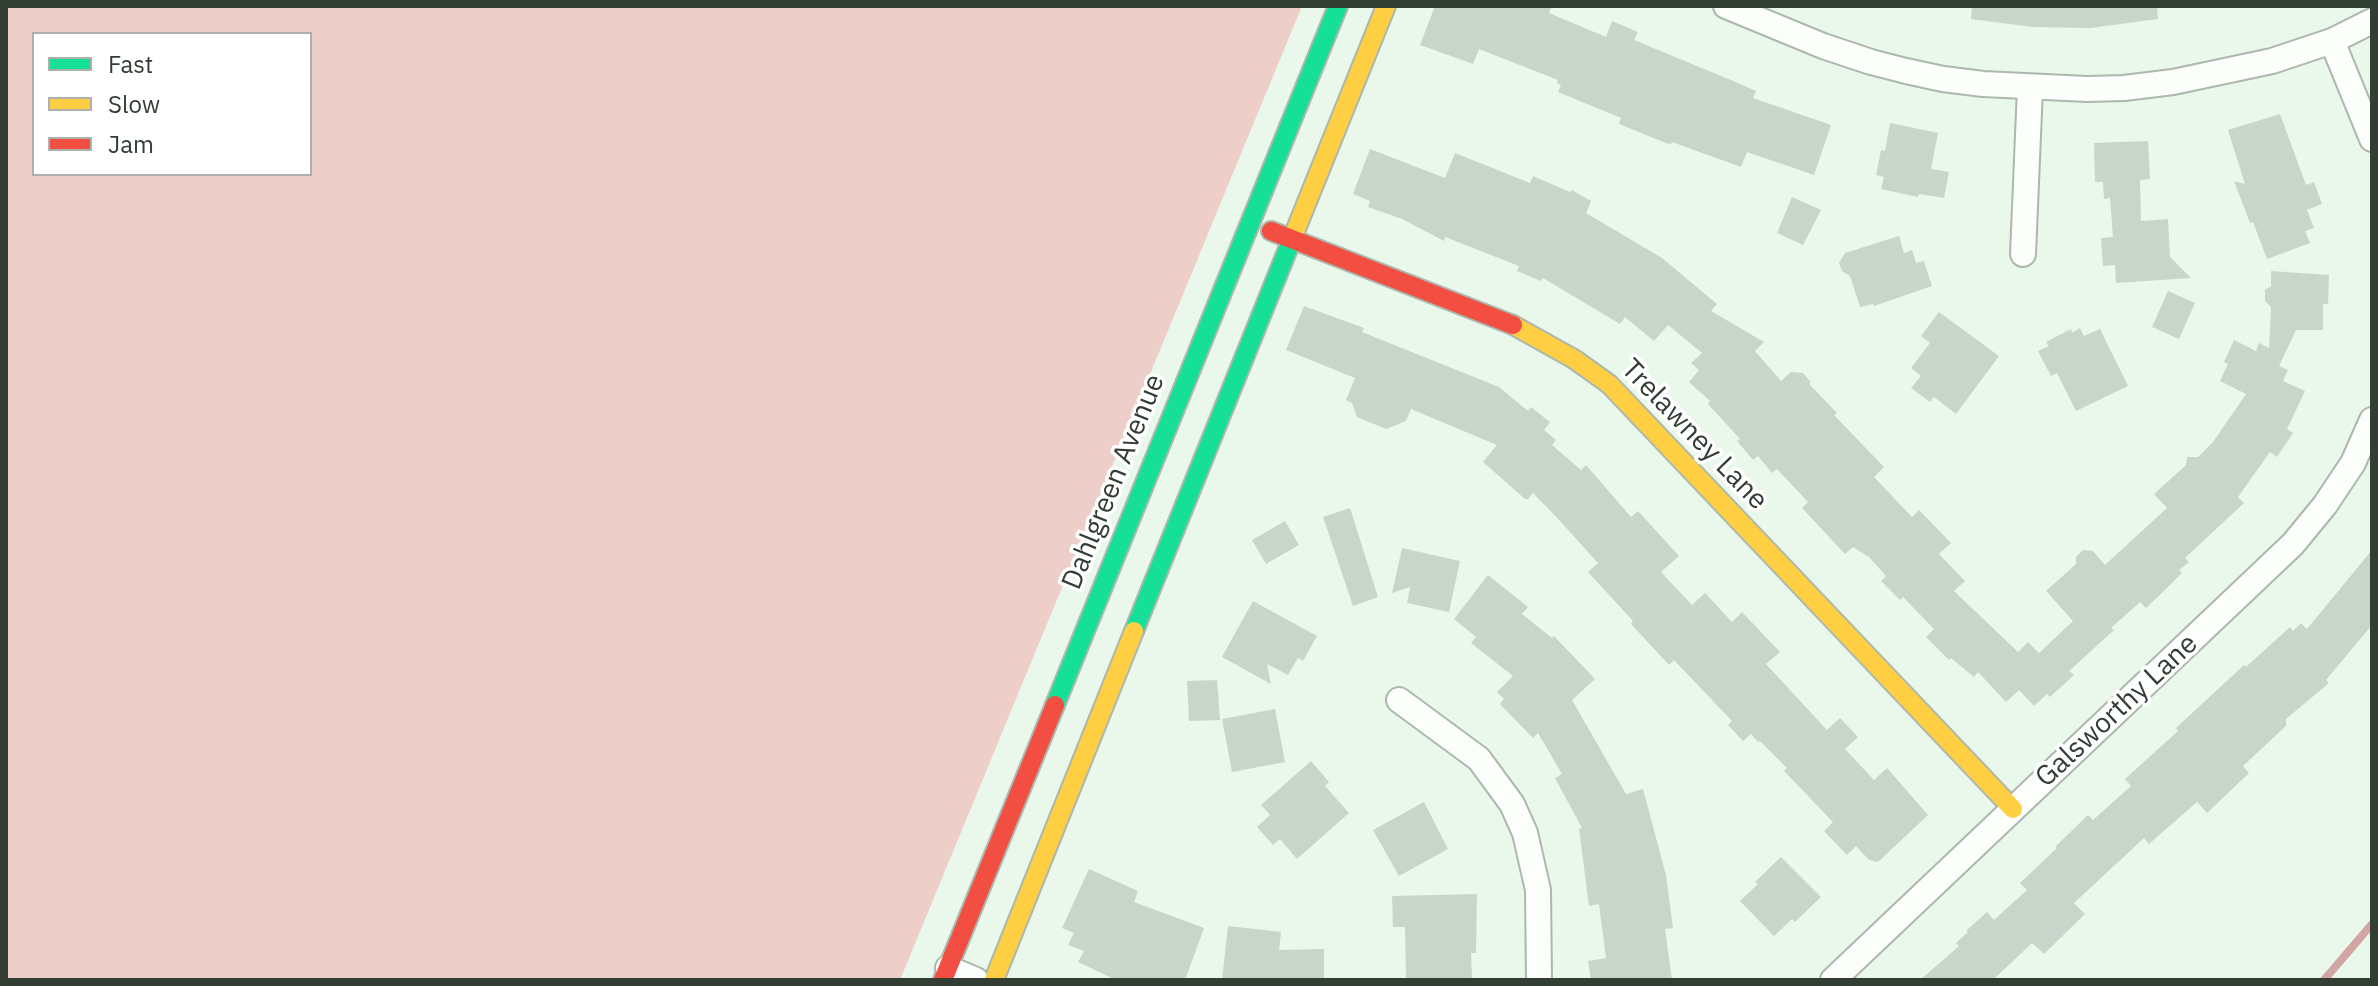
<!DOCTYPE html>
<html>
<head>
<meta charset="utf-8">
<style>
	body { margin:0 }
	#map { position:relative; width:2378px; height:986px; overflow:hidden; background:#e9f8eb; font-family:"IBM Plex Sans",sans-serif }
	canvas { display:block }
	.frame { position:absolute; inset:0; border:8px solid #323d34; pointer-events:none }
	.legend { position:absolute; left:32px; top:32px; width:280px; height:144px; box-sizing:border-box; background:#fff; border:2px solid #adb1ae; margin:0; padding:10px 14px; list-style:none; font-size:24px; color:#323d34 }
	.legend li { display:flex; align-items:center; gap:16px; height:40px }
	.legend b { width:40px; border:2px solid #adb1ae }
</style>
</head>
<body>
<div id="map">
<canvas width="2378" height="986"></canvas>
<div class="frame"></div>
<ul class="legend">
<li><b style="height:10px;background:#16e098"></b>Fast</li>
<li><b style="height:10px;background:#ffcf43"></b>Slow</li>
<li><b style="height:10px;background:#f24e42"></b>Jam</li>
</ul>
</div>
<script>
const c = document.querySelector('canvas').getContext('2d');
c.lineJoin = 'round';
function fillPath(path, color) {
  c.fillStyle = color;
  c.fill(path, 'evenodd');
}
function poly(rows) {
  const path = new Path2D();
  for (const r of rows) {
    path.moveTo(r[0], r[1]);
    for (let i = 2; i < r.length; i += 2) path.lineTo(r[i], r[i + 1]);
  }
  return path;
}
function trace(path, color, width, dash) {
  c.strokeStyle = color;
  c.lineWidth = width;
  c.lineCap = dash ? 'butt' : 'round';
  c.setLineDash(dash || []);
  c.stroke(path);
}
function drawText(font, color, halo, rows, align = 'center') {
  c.font = font + ' "IBM Plex Sans",sans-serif';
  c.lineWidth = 7;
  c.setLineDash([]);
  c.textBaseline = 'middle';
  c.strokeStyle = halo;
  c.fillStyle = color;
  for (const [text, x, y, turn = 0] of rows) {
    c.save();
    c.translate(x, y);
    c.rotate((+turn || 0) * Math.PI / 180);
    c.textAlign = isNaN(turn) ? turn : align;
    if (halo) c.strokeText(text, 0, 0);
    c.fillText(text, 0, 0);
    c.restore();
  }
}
fillPath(poly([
	[6,6,1302,6,900,980,6,980],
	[34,34,310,34,310,174,34,174]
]), '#eecec9');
trace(poly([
	[2324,980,2372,924]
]), '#d0a5a4', 8);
fillPath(poly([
	[1435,6,1552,6,1549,13,1606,37,1612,21,1638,32,1634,40,1738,83,1756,91,1753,98,1831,125,1814,175,1747,152,1741,167,1672,142,1671,144,1666,143,1619,124,1621,118,1558,92,1561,85,1557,83,1558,80,1479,49,1473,64,1420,45],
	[1972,6,2157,6,2158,19,2091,28,2033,27,1971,19],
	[2280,114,2306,185,2314,182,2322,204,2307,210,2314,228,2305,231,2310,243,2267,259,2253,222,2250,223,2234,181,2245,184,2228,130],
	[1890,123,1938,133,1931,169,1949,172,1944,198,1919,194,1918,197,1881,189,1884,177,1876,175,1881,150,1885,151],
	[2148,141,2150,179,2140,180,2141,221,2168,219,2170,257,2191,278,2116,283,2115,265,2103,266,2101,238,2113,237,2110,198,2104,199,2103,182,2095,182,2094,143],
	[1370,149,1445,178,1455,153,1530,183,1533,176,1570,192,1572,190,1591,201,1586,213,1662,258,1717,304,1711,311,1764,342,1755,351,1781,381,1791,372,1803,373,1810,381,1810,385,1837,413,1834,415,1884,467,1874,477,1912,517,1919,510,1951,543,1939,554,1965,581,1954,591,2018,652,2028,642,2039,653,2073,621,2046,591,2076,564,2076,557,2083,550,2093,551,2105,565,2167,508,2154,494,2186,465,2187,457,2198,457,2213,442,2246,394,2220,381,2228,364,2224,362,2234,340,2256,351,2259,343,2269,348,2271,307,2265,301,2265,290,2271,286,2271,271,2329,275,2328,304,2323,304,2323,330,2296,330,2279,366,2288,370,2283,381,2305,391,2287,429,2293,433,2277,457,2270,452,2238,497,2244,503,2185,558,2189,562,2179,570,2182,573,2166,589,2146,608,2140,602,2111,628,2114,630,2069,671,2074,675,2050,697,2047,694,2034,706,2019,690,2006,702,1978,672,1974,677,1951,658,1949,660,1926,637,1934,629,1903,597,1900,600,1881,581,1886,576,1869,557,1853,547,1845,554,1802,508,1808,502,1777,469,1772,473,1758,456,1753,460,1737,441,1740,439,1708,404,1710,401,1689,382,1699,370,1691,363,1702,353,1668,325,1654,341,1625,317,1620,324,1543,278,1541,281,1517,271,1519,266,1445,237,1444,241,1402,219,1368,207,1370,201,1353,194],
	[1792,197,1821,210,1803,245,1777,233],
	[1899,236,1904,253,1912,250,1916,263,1924,261,1932,286,1874,306,1873,304,1860,307,1850,276,1842,271,1839,263,1845,253],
	[2168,291,2195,303,2179,339,2152,327],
	[1304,306,1364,328,1362,332,1499,387,1528,411,1531,407,1550,422,1544,430,1556,440,1552,445,1581,470,1586,465,1631,517,1638,511,1679,556,1661,572,1692,605,1705,593,1732,622,1742,612,1780,652,1766,664,1827,730,1840,718,1858,737,1845,749,1874,780,1887,768,1928,815,1878,862,1869,860,1856,846,1847,855,1824,831,1833,822,1784,771,1787,768,1760,741,1758,742,1751,734,1743,741,1728,725,1732,721,1674,660,1669,665,1631,624,1633,621,1588,572,1598,563,1560,521,1533,493,1528,499,1525,499,1483,462,1497,445,1411,409,1406,421,1386,429,1357,417,1352,403,1346,400,1355,378,1286,350],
	[1939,312,1999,356,1956,414,1934,397,1930,402,1911,388,1921,376,1911,368,1930,343,1921,336],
	[2080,328,2084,336,2100,329,2128,386,2076,411,2057,373,2051,376,2038,351,2049,346,2046,342,2071,329,2072,333],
	[1350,508,1378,597,1353,606,1323,517],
	[1285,521,1299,545,1266,564,1252,540],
	[1402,548,1460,561,1449,612,1407,603,1410,587,1392,593],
	[2372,550,2372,625,2326,680,2329,683,2286,719,2286,726,2243,766,2249,773,2207,813,2197,802,2149,844,2144,838,2074,903,2085,914,2044,954,2032,943,1993,980,1920,980,1959,946,1956,943,1968,932,1966,931,1987,912,1994,920,2027,890,2020,883,2057,848,2055,847,2088,815,2093,820,2131,786,2125,779,2178,731,2176,728,2244,665,2246,667,2290,627,2293,631,2301,623,2307,629],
	[1488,575,1528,607,1522,614,1552,638,1554,636,1595,679,1572,700,1626,794,1643,789,1666,875,1673,928,1665,929,1672,980,1591,980,1588,961,1606,958,1599,904,1589,906,1579,829,1582,828,1555,778,1562,774,1538,733,1533,738,1500,704,1504,699,1497,692,1513,676,1471,643,1476,637,1454,619],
	[1253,601,1317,636,1303,661,1298,658,1288,675,1267,664,1271,684,1222,657],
	[1217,680,1220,720,1189,721,1187,681],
	[1275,709,1285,762,1232,772,1222,719],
	[1311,761,1329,782,1325,786,1349,813,1297,859,1280,839,1273,845,1257,827,1270,815,1261,805],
	[1424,802,1448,849,1399,876,1373,830],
	[1781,857,1821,897,1795,922,1792,919,1774,936,1740,901,1758,884,1755,882],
	[1089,869,1138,891,1134,902,1204,928,1185,980,1116,980,1078,962,1084,951,1068,945,1074,933,1062,928],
	[1477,894,1476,953,1471,953,1472,980,1406,980,1405,927,1393,927,1392,896],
	[1228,926,1281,932,1279,950,1324,949,1324,980,1222,980]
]), '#c9d5cb');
const street = poly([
	[1726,6,1823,46,1871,62,1906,71,1943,79,1983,84,2087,89,2124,88,2173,82,2272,61,2332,41,2372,21],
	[2332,41,2372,139],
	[2023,254,2030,88],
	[1399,700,1479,759,1512,804,1525,833,1538,890,1539,980],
	[948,968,976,980],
	[1833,980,2293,544,2325,505,2353,463,2372,420]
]);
const fast = poly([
	[1134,631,1294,234],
	[1055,705,1338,6]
]);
const slow = poly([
	[1294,234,1386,6],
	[1513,325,1574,359,1609,384,2013,809],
	[994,980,1134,631]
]);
const jam = poly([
	[1271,231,1513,325],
	[943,980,1055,705]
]);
trace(street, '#acb7ad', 28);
trace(fast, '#acb7ad', 22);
trace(slow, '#acb7ad', 22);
trace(jam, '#acb7ad', 22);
trace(street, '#fcfefc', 24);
trace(fast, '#16e098', 18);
trace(slow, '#ffcf43', 18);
trace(jam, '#f24e42', 18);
drawText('28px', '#323d34', '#fff', [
	["Trelawney Lane",1694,435,46],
	["Dahlgreen Avenue",1114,482,-68],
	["Galsworthy Lane",2117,711,-43]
]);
</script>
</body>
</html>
